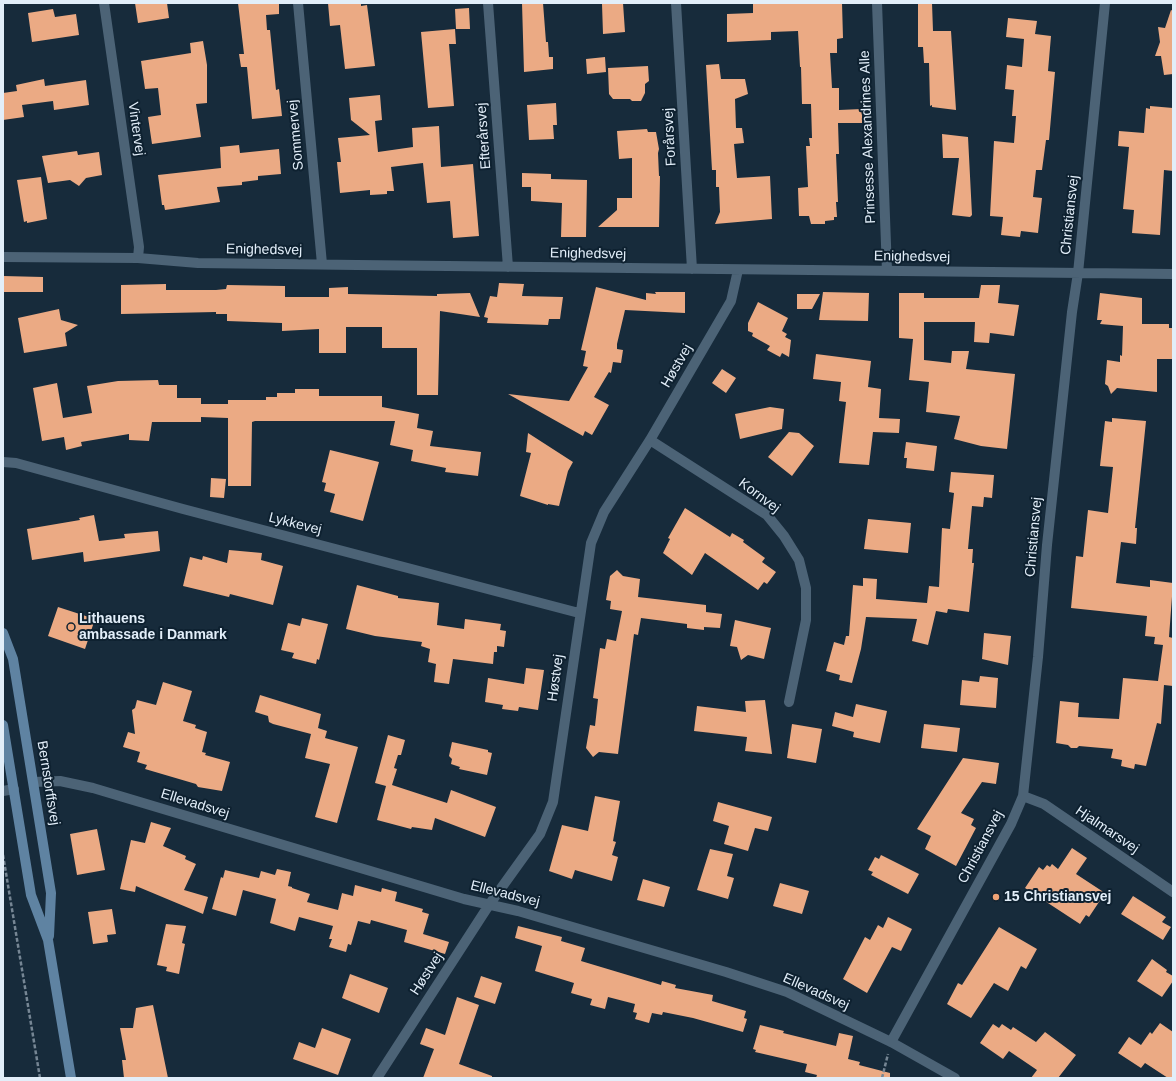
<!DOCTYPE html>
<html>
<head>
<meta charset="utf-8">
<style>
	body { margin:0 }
	#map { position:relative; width:1176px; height:1081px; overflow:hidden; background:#172b3b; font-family:Helvetica,sans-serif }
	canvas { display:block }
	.frame { position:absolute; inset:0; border:4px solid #e2eef9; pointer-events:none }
</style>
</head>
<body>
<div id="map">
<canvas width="1176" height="1081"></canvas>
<div class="frame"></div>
</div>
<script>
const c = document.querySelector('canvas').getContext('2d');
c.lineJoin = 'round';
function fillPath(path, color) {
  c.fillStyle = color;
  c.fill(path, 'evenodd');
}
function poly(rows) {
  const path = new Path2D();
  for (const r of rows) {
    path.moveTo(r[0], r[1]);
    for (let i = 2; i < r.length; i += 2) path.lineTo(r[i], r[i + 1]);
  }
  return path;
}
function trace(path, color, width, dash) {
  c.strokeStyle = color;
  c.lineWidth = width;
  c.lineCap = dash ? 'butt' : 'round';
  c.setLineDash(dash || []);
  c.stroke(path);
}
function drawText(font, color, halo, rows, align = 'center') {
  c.font = font + ' Helvetica,sans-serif';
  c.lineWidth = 4;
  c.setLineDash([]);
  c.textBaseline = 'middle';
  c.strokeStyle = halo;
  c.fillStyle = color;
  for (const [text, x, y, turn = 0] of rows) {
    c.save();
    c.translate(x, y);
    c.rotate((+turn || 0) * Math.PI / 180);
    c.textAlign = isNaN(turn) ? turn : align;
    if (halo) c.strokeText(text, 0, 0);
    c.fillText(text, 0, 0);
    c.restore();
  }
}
fillPath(poly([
	[135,3,167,3,169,18,138,23],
	[238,3,279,3,279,14,266,15,267,30,270,30,276,90,279,89,282,116,252,119,247,67,241,67,239,54,244,54],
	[328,3,361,3,361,6,367,5,375,66,345,69,340,25,330,26],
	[522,3,543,3,546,42,548,42,549,57,553,57,553,69,524,72],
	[623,3,625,32,603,34,602,4],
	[753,3,842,3,843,38,837,39,837,53,830,53,832,88,839,88,839,110,862,109,862,123,838,123,839,154,836,154,838,202,836,202,837,217,834,217,834,220,825,221,825,224,811,224,809,216,799,216,798,188,808,187,806,146,810,146,809,138,812,138,811,104,802,104,801,67,800,67,798,31,771,32,771,40,727,42,727,14,753,13],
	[918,3,932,3,933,31,951,31,956,110,932,107,932,105,930,106,929,63,924,63,923,47,918,47],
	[469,8,470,29,456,29,455,9],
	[53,9,55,17,76,14,79,35,32,42,28,13],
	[1171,10,1173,11,1173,74,1164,75,1161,56,1155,56,1160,42,1158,27,1165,28],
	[1008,18,1037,21,1035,34,1051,36,1048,71,1055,72,1049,140,1046,140,1042,170,1036,170,1033,197,1042,198,1038,233,1021,231,1020,237,1001,235,1003,217,990,216,994,141,1014,143,1016,116,1012,116,1014,90,1005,89,1007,65,1022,67,1024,39,1006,37],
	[455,29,456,44,449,44,454,106,428,108,421,32],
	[203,41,207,65,207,103,196,104,201,137,152,144,148,117,161,115,158,88,145,89,141,61,191,53,190,43],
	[605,57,606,72,587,74,586,59],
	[719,64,721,79,745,79,748,94,735,99,736,128,742,128,744,143,734,144,737,178,770,176,772,219,715,224,720,212,719,187,716,187,716,170,712,170,706,65],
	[648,66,649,81,645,84,645,93,641,101,632,101,630,99,613,99,609,94,608,68],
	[44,79,45,86,86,80,89,105,54,110,53,101,22,105,24,117,3,120,3,93,17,91,16,85],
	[380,95,382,120,375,121,378,152,413,147,412,128,439,126,441,167,473,164,479,236,453,238,450,201,427,203,423,163,391,167,394,191,387,191,387,194,370,195,370,190,340,193,337,162,341,162,338,138,370,135,351,120,349,98],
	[556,103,557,125,553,125,554,139,529,140,527,105],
	[1150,106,1173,108,1173,171,1164,170,1160,235,1132,233,1134,210,1123,209,1129,147,1118,146,1119,131,1144,133,1146,108,1150,109],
	[647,129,648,132,656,132,659,149,658,153,659,176,660,176,659,227,598,227,617,210,617,198,632,198,632,158,619,159,617,131],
	[942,134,968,137,972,215,970,217,952,215,959,158,943,158],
	[239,145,240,153,279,149,281,174,258,176,258,180,242,182,242,185,217,187,220,202,165,210,164,205,162,205,158,175,221,168,220,147],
	[77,151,78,155,99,152,102,175,86,178,79,186,70,180,48,183,42,156],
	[522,173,551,174,551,179,587,180,586,237,561,237,562,203,531,201,531,187,522,187],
	[41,177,47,219,27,223,27,221,24,222,17,180],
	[3,276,43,277,43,292,3,292],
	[499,283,524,284,522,296,563,297,560,319,549,319,548,325,487,323,488,318,484,317,490,296,497,297],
	[166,284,166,290,216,290,226,289,227,285,285,286,285,297,329,297,329,288,348,287,348,294,437,296,437,294,470,293,480,317,440,311,438,395,417,395,417,348,382,348,382,327,346,327,346,353,319,353,319,329,282,331,282,323,227,321,227,314,216,314,216,312,121,314,121,285],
	[981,285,1000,285,998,303,1019,305,1014,336,990,333,989,343,974,342,975,322,924,322,924,360,951,363,952,351,969,351,966,369,1015,374,1007,449,981,446,954,439,960,416,926,412,929,382,909,380,913,339,899,338,899,293,924,293,924,298,979,298],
	[596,287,646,300,646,293,656,294,655,292,685,292,685,313,625,310,617,344,617,349,623,350,621,363,613,362,611,373,609,372,594,397,609,405,592,435,585,431,583,436,508,394,569,401,588,367,583,366,586,351,581,350],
	[823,292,869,293,868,321,819,320],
	[1100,293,1142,298,1142,324,1169,324,1169,328,1173,328,1173,359,1157,359,1157,392,1117,388,1111,394,1108,386,1105,384,1107,360,1120,362,1120,355,1122,356,1123,326,1100,324,1102,320,1097,320],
	[797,294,820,294,812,309,797,309],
	[758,302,788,318,782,331,787,334,785,337,791,340,789,357,782,353,780,357,767,350,770,346,752,336,753,333,748,331,748,323],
	[59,309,61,320,78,325,65,333,67,346,24,353,18,318],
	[816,354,871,361,868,387,881,389,879,418,900,419,899,433,873,432,869,465,839,463,846,402,839,401,841,382,813,379],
	[722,369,736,378,726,393,712,383],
	[158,380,159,385,177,385,177,398,201,398,201,404,228,404,228,400,266,400,266,397,277,397,277,393,295,393,295,389,319,389,319,396,382,396,382,407,419,414,417,428,433,431,430,446,481,452,478,476,445,472,446,468,411,461,413,450,390,445,395,421,255,421,252,422,251,486,228,486,228,418,201,417,201,422,152,422,149,441,129,440,129,434,81,442,82,446,66,450,64,437,42,441,33,388,57,383,63,418,92,413,87,386,118,381],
	[770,407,784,409,782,429,740,439,735,414],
	[1112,418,1146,421,1135,528,1137,528,1136,544,1121,542,1116,583,1150,587,1150,580,1173,583,1169,637,1173,638,1173,686,1164,685,1161,724,1157,723,1146,766,1135,764,1134,769,1121,766,1122,760,1111,758,1113,749,1079,746,1077,748,1071,748,1068,745,1056,743,1060,701,1079,703,1078,717,1119,719,1123,678,1158,681,1163,645,1154,644,1155,637,1145,636,1147,616,1071,608,1076,556,1083,557,1088,510,1108,513,1113,467,1100,466,1105,421,1112,422],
	[789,432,799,433,814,446,792,476,768,457],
	[528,433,573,462,568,471,559,506,548,504,548,505,520,496,531,453,526,452],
	[906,442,937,446,934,471,906,468,907,458,904,458],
	[330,450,379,462,363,521,330,512,335,494,324,491,326,483,322,482],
	[951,472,994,475,992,498,984,497,983,507,972,506,968,549,973,549,972,563,974,563,969,612,948,609,947,613,936,611,928,645,912,641,917,619,866,617,861,649,852,683,839,680,840,675,826,671,834,642,844,645,846,636,849,636,853,585,863,586,863,578,877,579,876,599,927,603,929,586,939,587,942,528,950,529,954,493,949,492],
	[211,478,226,479,224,498,210,497],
	[685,508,730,537,732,533,744,540,743,542,765,558,762,562,776,572,767,584,764,582,758,590,705,553,692,575,663,553,670,539,668,538],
	[94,515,99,541,125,538,124,534,158,531,160,551,84,562,83,552,32,560,27,529,80,520,79,518],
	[868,519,911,523,908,553,864,549],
	[229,550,262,553,261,560,283,566,273,605,230,594,229,597,183,586,190,557,202,560,203,556,227,563],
	[617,570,623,576,640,579,638,597,706,605,706,612,722,614,720,628,704,627,704,630,687,628,687,624,641,618,638,635,634,634,618,754,599,752,593,757,586,748,590,725,595,726,598,699,593,698,600,648,605,649,607,639,616,641,622,611,610,609,611,601,606,600,610,576],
	[357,585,398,596,398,598,439,603,437,625,464,629,465,619,501,624,500,630,506,631,504,647,497,646,497,652,494,652,493,664,453,659,449,684,434,682,436,664,428,662,430,649,421,646,422,642,375,636,346,629],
	[58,607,95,619,85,649,48,636],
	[302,618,328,624,319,660,317,659,316,664,292,658,294,653,281,650,288,623,300,626],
	[735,620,771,628,764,659,748,655,741,660,737,647,730,646],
	[984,633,1011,636,1008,665,982,659],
	[526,668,544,670,538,710,519,707,518,711,502,709,503,705,485,702,488,678,524,684],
	[980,676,998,678,996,708,960,705,962,680,979,682],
	[163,682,192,691,183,721,196,725,195,728,207,732,202,752,206,753,205,755,230,762,222,791,198,787,196,784,145,769,147,765,137,762,140,752,123,747,128,732,135,734,132,710,135,708,137,700,156,705],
	[260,695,321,714,318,728,327,731,325,738,358,747,337,823,315,817,330,764,305,758,311,734,273,724,269,722,268,716,255,712],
	[765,700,772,754,745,751,747,737,694,731,697,706,746,712,745,701],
	[856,704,887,711,880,743,853,737,854,732,832,726,835,712,853,717],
	[792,724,822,729,816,763,787,758],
	[924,724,960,728,957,752,921,748],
	[388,735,405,740,401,755,398,755,394,768,397,769,392,785,447,803,451,790,496,807,485,837,435,818,432,830,412,827,411,829,377,820,386,786,375,783],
	[452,742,488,750,488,752,492,753,487,775,459,769,460,767,451,764,452,759,449,756],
	[963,758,999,763,996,784,982,782,961,813,974,819,971,825,976,828,956,866,925,849,931,836,917,829],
	[595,796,620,801,613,841,616,842,612,855,618,857,612,881,575,870,572,879,549,871,562,825,588,831],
	[718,802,772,817,768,831,755,828,748,851,724,844,729,826,713,821],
	[151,822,171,828,163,846,186,856,185,859,196,864,184,890,208,897,203,914,136,886,135,892,120,889,131,840,145,843],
	[97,829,105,870,77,875,70,834],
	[1072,848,1087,858,1076,874,1105,893,1089,917,1086,915,1080,924,1025,888,1039,867,1043,870,1047,865,1050,867,1052,864,1058,869],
	[710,849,733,854,727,876,734,878,728,899,697,890],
	[881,855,919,874,908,894,871,875,873,872,868,870,875,857,879,859],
	[277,869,291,872,288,886,292,887,292,888,310,894,307,902,338,910,342,893,353,896,355,885,381,892,382,888,397,892,395,901,423,909,422,912,429,914,423,934,449,942,445,954,404,942,407,930,371,920,370,924,358,921,351,945,348,944,346,952,329,947,332,939,329,939,333,926,299,917,295,931,270,923,276,899,243,890,236,916,212,909,221,877,223,878,225,870,259,878,261,871,275,875],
	[643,879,670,887,664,907,637,900],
	[780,883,809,891,802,914,773,906],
	[1133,896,1166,917,1162,922,1171,927,1163,940,1121,914],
	[112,909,116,934,107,935,108,942,93,944,88,912],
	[888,917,912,929,901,951,892,947,867,993,843,979,865,937,870,940,878,925,883,928],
	[166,924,186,926,182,943,185,944,179,974,166,971,167,967,157,965],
	[518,926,562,937,561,941,585,948,581,961,661,985,662,981,676,985,675,988,713,995,712,1001,746,1011,744,1018,747,1019,743,1032,693,1018,663,1012,662,1015,652,1013,649,1023,635,1019,637,1013,633,1012,635,1004,608,997,605,1009,590,1005,592,999,571,993,574,983,535,971,542,946,515,938],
	[999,927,1037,949,1026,969,1021,966,1008,991,994,983,971,1018,947,1004,958,983,962,985],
	[1152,959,1167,970,1166,972,1173,976,1173,981,1162,997,1137,981],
	[350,974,388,988,379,1013,342,998],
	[481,976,502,983,495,1004,474,997],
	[457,997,479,1005,459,1064,492,1076,492,1078,423,1078,434,1049,420,1044,426,1028,445,1035],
	[153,1005,168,1078,124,1078,122,1060,126,1060,120,1028,133,1028,136,1008],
	[1160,1023,1173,1032,1173,1078,1168,1078,1145,1063,1141,1068,1118,1053,1129,1037,1141,1045,1150,1032,1152,1034],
	[993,1024,999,1028,1002,1024,1011,1030,1013,1027,1036,1042,1045,1032,1076,1055,1058,1078,1031,1078,1037,1070,1009,1051,1003,1059,980,1043],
	[760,1025,784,1031,783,1033,836,1046,839,1033,853,1036,848,1059,860,1062,859,1065,890,1073,890,1078,816,1078,817,1075,805,1072,807,1064,755,1052,756,1050,753,1049],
	[322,1028,351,1039,338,1075,293,1059,299,1042,315,1048]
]), '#ebaa84');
trace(poly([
	[3,855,40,1078],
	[882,1078,888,1054]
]), '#768694', 2.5, [4, 2]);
trace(poly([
	[104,3,139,247,138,258],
	[298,3,322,264],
	[488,3,508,267],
	[676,3,692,269],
	[877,3,887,271],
	[3,257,138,258,198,263,357,265,1173,274],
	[650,440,767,515,784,536,799,560,806,588,806,620,789,702],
	[3,462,16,463,183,509,579,613],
	[34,782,60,781,93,788,464,899,518,911,726,972,787,992,891,1042,955,1078],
	[3,791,14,789],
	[1023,796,1044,804,1173,892],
	[891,1042,1011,824,1023,796,1038,657,1047,545,1072,312,1078,273,1105,3],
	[377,1078,489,905,540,834,553,802,591,543,604,512,650,440,731,301,738,270]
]), '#4c6376', 10);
trace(poly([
	[3,633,13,659,51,893,49,936],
	[3,725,31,895,48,940,71,1078]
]), '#5f83a2', 10);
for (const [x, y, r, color] of [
	[71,627,4,"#efa376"],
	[996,897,4,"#efa376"]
]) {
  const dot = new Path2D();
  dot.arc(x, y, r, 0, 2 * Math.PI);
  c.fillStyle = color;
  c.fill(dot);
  trace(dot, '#0e2130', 1.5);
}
drawText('14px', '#e2eef9', '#0e2130', [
	["Vintervej",136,129,82],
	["Sommervej",296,135,-95],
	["Efterårsvej",484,136,-94],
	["Forårsvej",670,137,-93],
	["Prinsesse Alexandrines Alle",868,137,-92],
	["Christiansvej",1070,215,-84],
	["Enighedsvej",264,250,1],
	["Enighedsvej",588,254,1],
	["Enighedsvej",912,257,1],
	["Høstvej",677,366,-60],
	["Kornvej",759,496,37],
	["Lykkevej",295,524,14],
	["Christiansvej",1034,537,-85],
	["Høstvej",556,678,-82],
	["Bernstorffsvej",48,783,81],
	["Ellevadsvej",195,804,17],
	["Hjalmarsvej",1107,830,34],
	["Christiansvej",981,847,-62],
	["Ellevadsvej",505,894,14],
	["Høstvej",427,974,-57],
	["Ellevadsvej",816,992,24]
]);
drawText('bold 14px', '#e2eef9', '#0e2130', [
	["Lithauens",79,619],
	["ambassade i Danmark",79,635],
	["15 Christiansvej",1004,897]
], 'left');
</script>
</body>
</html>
